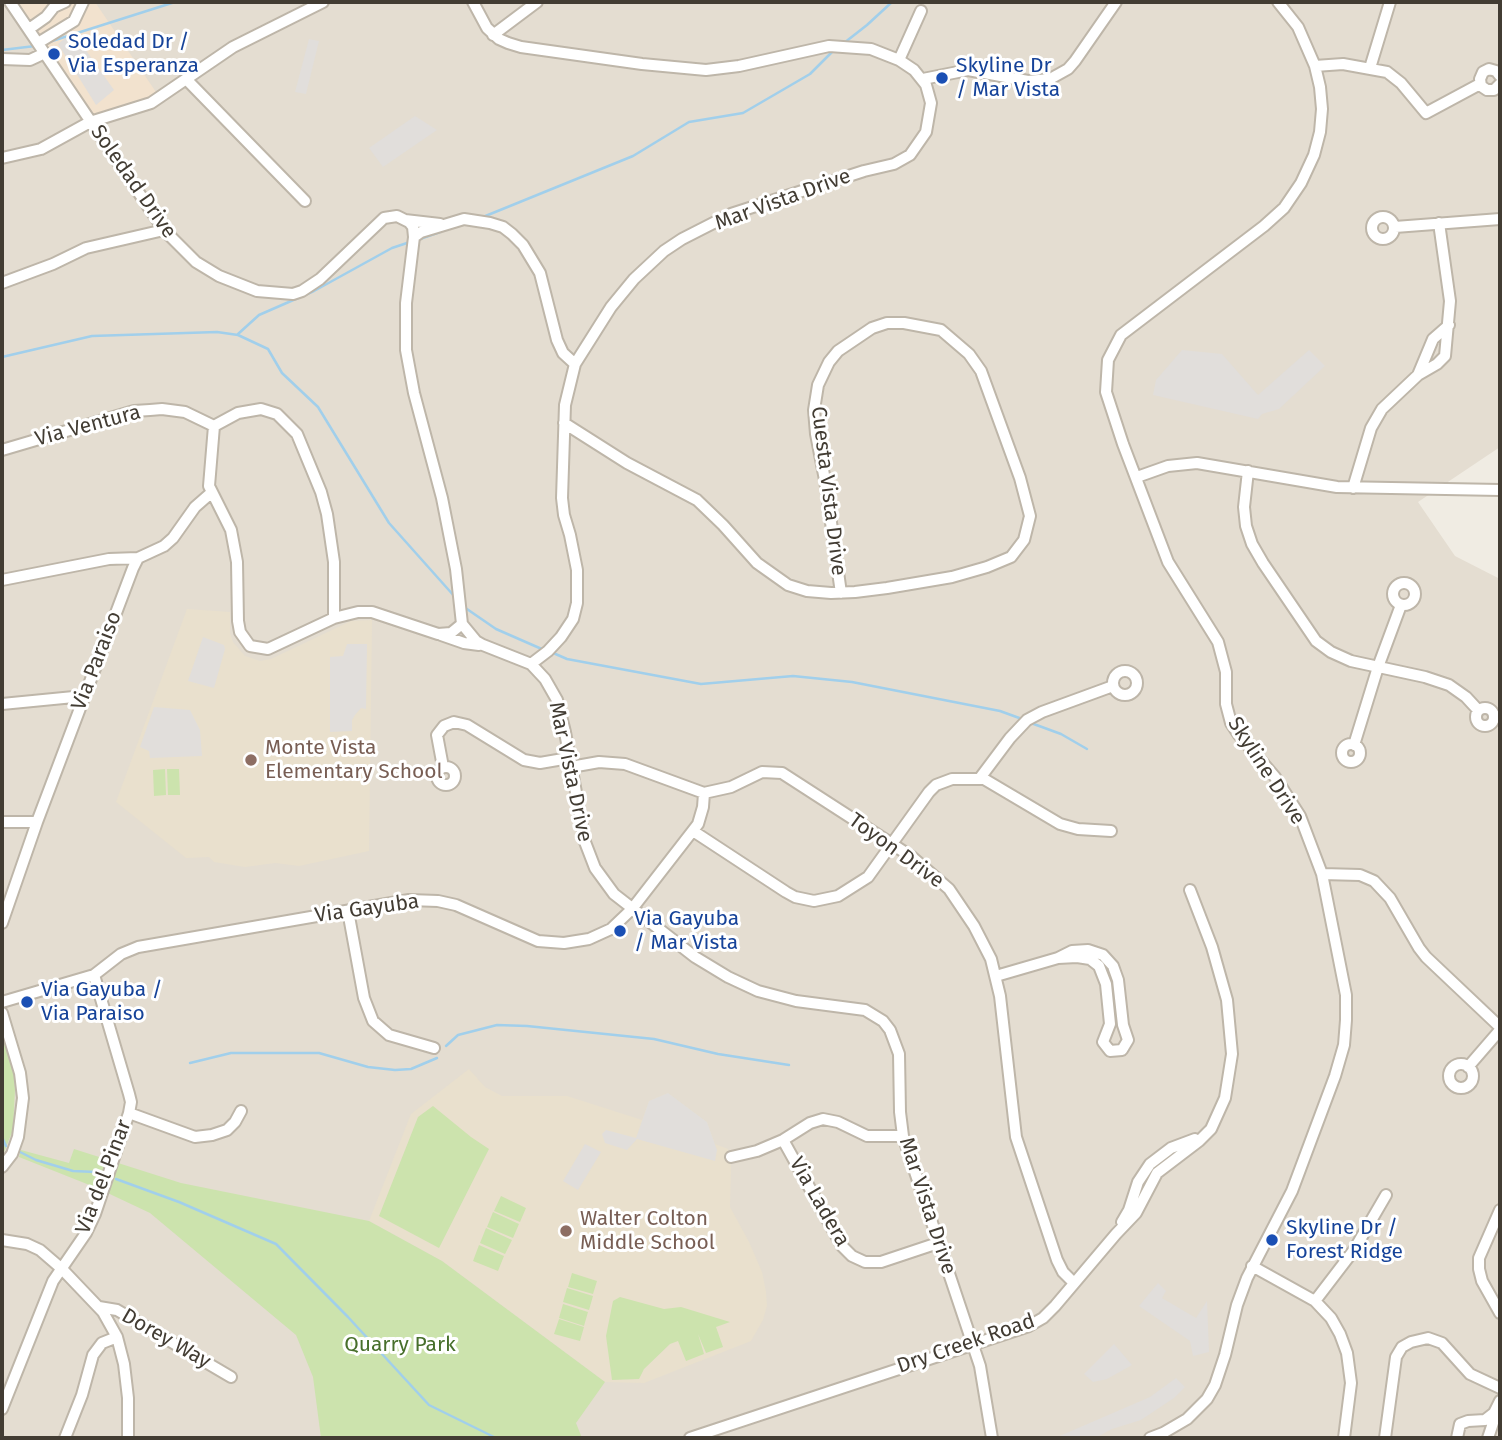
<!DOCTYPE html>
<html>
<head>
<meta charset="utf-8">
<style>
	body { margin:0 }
	#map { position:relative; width:1502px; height:1440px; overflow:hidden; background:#f0ece3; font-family:"Fira Sans",sans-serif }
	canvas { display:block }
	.frame { position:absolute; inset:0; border:4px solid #423c33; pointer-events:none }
</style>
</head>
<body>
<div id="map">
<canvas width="1502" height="1440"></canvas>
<div class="frame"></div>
</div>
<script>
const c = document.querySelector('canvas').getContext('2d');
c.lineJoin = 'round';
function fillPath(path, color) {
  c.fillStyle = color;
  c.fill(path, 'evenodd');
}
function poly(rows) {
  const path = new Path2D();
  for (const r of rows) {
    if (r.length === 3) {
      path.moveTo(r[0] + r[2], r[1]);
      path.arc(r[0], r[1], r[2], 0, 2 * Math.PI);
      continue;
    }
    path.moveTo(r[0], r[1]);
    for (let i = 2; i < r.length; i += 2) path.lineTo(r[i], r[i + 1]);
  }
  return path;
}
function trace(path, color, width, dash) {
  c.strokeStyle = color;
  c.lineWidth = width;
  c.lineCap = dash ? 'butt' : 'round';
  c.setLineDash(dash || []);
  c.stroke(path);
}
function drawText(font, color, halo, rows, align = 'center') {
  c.font = font + ' "Fira Sans",sans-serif';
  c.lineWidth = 6;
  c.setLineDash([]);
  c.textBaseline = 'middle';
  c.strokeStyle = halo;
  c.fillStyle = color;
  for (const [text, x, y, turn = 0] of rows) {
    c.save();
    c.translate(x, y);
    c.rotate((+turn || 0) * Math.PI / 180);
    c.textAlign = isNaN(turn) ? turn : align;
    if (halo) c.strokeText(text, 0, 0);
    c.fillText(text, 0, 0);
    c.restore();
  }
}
fillPath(poly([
	[2,2,1500,2,1500,447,1418,502,1455,556,1500,579,1500,1438,2,1438]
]), '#e4ddd1');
fillPath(poly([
	[13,2,95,2,158,95,144,102,84,118]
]), '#f2e2ce');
fillPath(poly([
	[187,609,230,612,230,633,233,642,245,656,260,661,271,659,351,621,372,620,369,851,299,866,275,863,245,867,214,862,209,857,186,858,116,802],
	[469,1069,485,1087,502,1096,567,1096,642,1120,649,1101,668,1093,707,1122,715,1144,728,1149,731,1167,730,1207,749,1242,762,1272,766,1292,767,1306,763,1320,751,1341,644,1383,605,1382,442,1261,369,1221,411,1114]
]), '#e9e0cd');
fillPath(poly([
	[165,769,166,795,154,796,153,770],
	[167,769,179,769,180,795,168,795],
	[2,1028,14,1075,15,1090,13,1130,2,1157],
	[433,1106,471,1137,489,1149,439,1248,379,1216,418,1117],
	[74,1149,181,1183,369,1221,442,1261,605,1382,576,1423,582,1438,321,1438,313,1377,296,1335,150,1213,97,1188,19,1157,21,1150,69,1163],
	[501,1196,526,1208,520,1222,494,1211],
	[493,1212,519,1224,513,1238,487,1227],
	[486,1228,512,1240,505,1254,480,1243],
	[479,1245,504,1256,498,1271,473,1261],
	[572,1273,597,1281,593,1294,568,1287],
	[567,1288,593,1296,589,1310,563,1302],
	[620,1297,664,1309,681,1307,730,1322,716,1327,723,1347,706,1353,698,1334,704,1354,686,1361,678,1341,670,1344,644,1369,639,1379,612,1380,606,1336,613,1301],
	[563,1304,588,1312,584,1326,559,1318],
	[559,1319,584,1327,580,1341,554,1334]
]), '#cce3ad');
fillPath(poly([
	[73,32,114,90,96,105,58,44],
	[309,39,319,41,306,94,295,92],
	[415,116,437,130,383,167,369,148],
	[1182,350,1222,354,1258,395,1309,350,1325,366,1279,409,1262,414,1258,419,1153,395,1156,380],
	[203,637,224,645,225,649,214,688,188,681],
	[347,644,367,644,366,709,361,708,355,715,352,720,352,731,330,732,330,657,343,656],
	[154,707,190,710,200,730,202,756,150,758,149,751,140,747],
	[668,1093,707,1122,717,1150,715,1161,637,1139,627,1150,605,1143,602,1134,606,1130,636,1138,649,1101],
	[585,1144,601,1152,578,1190,563,1181],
	[1158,1283,1166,1291,1162,1298,1196,1318,1207,1301,1209,1352,1193,1356,1190,1341,1139,1306],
	[1114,1344,1132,1365,1107,1379,1093,1382,1084,1374],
	[1176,1378,1185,1387,1174,1398,1141,1420,1112,1429,1095,1438,1055,1438,1150,1397]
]), '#e1dedb');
trace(poly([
	[52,41,175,2],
	[844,43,867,25,892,2],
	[2,50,35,46],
	[483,217,633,156,689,122,743,113,810,74,833,51],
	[420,239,440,232],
	[238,334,259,315,314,291,392,248,410,242],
	[2,357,92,336,217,332,238,335,268,349,282,373,318,407,389,523,455,597],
	[464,607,496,629,544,650],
	[551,652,567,659,701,684,793,676,852,682,1000,711,1022,719],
	[1031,723,1061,734,1087,749],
	[446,1046,458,1035,497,1025,527,1026,654,1039,718,1054,789,1065],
	[190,1063,231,1053,319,1053,368,1067,395,1070,411,1069,437,1058],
	[2,1137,6,1146],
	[20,1152,36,1160,73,1171,96,1172],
	[116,1179,179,1202,276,1244,348,1317,429,1405,496,1438]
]), '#a1cfeb', 2.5);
const minor = poly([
	[10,2,164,230,196,262,219,276,257,291,293,294,302,291,320,279,384,218,397,216,409,222,413,227,414,237,406,303,406,350,414,393,442,498,456,569,462,624],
	[473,2,487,28,499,39,508,43,521,47,642,64,706,70,739,66,829,46,871,49,899,60,914,70,926,85,931,103,926,132,910,155,894,164,864,171,731,214,682,239,664,251,634,279,611,307,575,364,565,405,562,498,564,515,570,535,577,570,577,603,573,619,561,637,548,651,531,664],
	[29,29,46,17,54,7,65,2],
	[493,35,537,2],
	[38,43,74,21,83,2],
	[2,59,30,60,45,53],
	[899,60,921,11],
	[1315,66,1343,64,1387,72,1401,83,1426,113,1480,84],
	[1370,68,1390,2],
	[1500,76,1496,71,1489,69,1483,72,1480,79,1481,86,1487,90,1494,90,1500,84],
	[923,79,968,70,1028,81,1050,79,1068,69,1075,61,1116,2],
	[187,80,305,201],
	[2,158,41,149,90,122,151,103,233,47,323,2],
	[1383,228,11],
	[405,220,440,224],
	[1395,227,1500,219],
	[414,237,421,232,464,219,490,223,503,227,512,234,523,245,540,273,557,340,563,353,575,364],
	[2,283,53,264,86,248,164,230],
	[1418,375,1433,339,1449,325],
	[564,423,627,463,697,500,723,525,757,563,788,585,807,591,831,593,855,592,887,588,952,577,987,567,1011,557,1024,540,1030,516,1020,478,981,371,969,354,941,330,904,323,887,323,872,328,838,351,829,362,818,385,814,410,816,434,825,480,841,593],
	[214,426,209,486,231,530,237,562,238,621,240,632,250,646,268,649,334,618,358,612,372,612,438,634,451,633,462,624,476,641,483,645,531,664,545,679,557,700,565,732,585,842,595,868,614,894,695,957,728,977,758,991,796,1001,865,1010,883,1021,890,1030,899,1054,900,1112,903,1136,980,1366,992,1438],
	[214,426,238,413,261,409,277,414,297,434,321,492,327,514,334,562,334,618],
	[2,450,134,411,150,410,162,409,185,412,214,426],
	[1248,471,1244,507,1246,526,1252,544,1263,563,1316,641,1331,652,1351,661,1425,677,1449,685,1466,697,1478,710],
	[1137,477,1168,466,1197,463,1337,487,1500,490],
	[1353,488,1371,428,1382,409,1418,375,1437,364,1445,356,1450,301,1439,223],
	[2,580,109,559,138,558],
	[1404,594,11],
	[441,635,464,643,479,645],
	[1125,683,12],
	[2,704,84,696],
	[1485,717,9],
	[1351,753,9],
	[1354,745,1378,667,1401,605],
	[446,776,9],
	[443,767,437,735,444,726,454,722,467,725,524,760,540,763,569,758],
	[571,767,599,762,625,764,704,793,731,787,762,772,782,773,912,857,949,889,974,926,991,959,1000,996,1016,1137,1057,1260,1063,1272,1074,1283],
	[980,778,1010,738,1027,720,1042,712,1113,686],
	[2,822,37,822],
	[693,831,786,892,795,897,814,901,838,896,868,877,929,792,936,785,952,779,984,779,1060,824,1078,829,1111,831],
	[1322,874,1360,875,1374,881,1390,898,1419,948,1426,957,1500,1027],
	[348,911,364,998,373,1021,389,1035,434,1048],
	[2,923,37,822,133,568,138,558,164,546,173,538,195,507,211,493],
	[996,976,1058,958,1077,957,1090,959,1099,966,1106,984,1110,1024,1103,1042,1110,1051,1122,1050,1128,1040,1123,1025,1118,980,1113,966,1103,955,1088,950,1072,951,1058,958],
	[2,1002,94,975,121,954,138,947,409,900,438,901,456,905,538,941,564,943,589,939,611,929,632,909,698,824,703,807,704,793],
	[2,1013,20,1073,23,1098,18,1137,12,1154,2,1167],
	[1461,1076,12],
	[1468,1067,1500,1030],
	[129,1113,195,1137,212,1135,227,1130,235,1122,241,1111],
	[783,1140,842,1246,852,1256,865,1262,881,1262,938,1243],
	[731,1157,757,1151,783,1140,810,1123,823,1119,838,1122,867,1136,903,1136],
	[1500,1210,1479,1258,1479,1269,1482,1281,1500,1313],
	[1122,1222,1129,1210,1138,1182,1150,1164,1171,1148,1195,1139],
	[2,1240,27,1244,40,1250,62,1269,103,1312,117,1337,124,1364,128,1398,128,1438],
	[1252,1266,1315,1301,1331,1318,1340,1334,1347,1353,1351,1383,1344,1438],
	[1315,1301,1354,1250,1386,1195],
	[99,1307,117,1310,231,1377],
	[2,1409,53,1281,86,1233,95,1214,129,1113,131,1102,129,1094,94,975],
	[65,1438,82,1395,93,1355,102,1343,117,1337],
	[690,1438,1029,1326,1043,1318,1055,1306,1116,1234,1136,1213,1157,1173,1199,1141,1211,1129,1225,1098,1232,1054,1227,1000,1212,947,1190,890],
	[1150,1438,1163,1433,1187,1419,1207,1399,1215,1385,1225,1355,1237,1305,1247,1278,1292,1191,1335,1076,1344,1045,1346,1020,1346,995,1322,874,1300,816,1275,777,1239,735,1231,723,1226,704,1226,672,1218,642,1168,562,1123,444,1106,392,1108,360,1121,335,1264,226,1284,208,1301,183,1314,155,1320,132,1322,109,1320,87,1315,66,1298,27,1278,2],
	[1385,1438,1396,1357,1402,1347,1411,1342,1428,1338,1442,1343,1470,1374,1500,1388],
	[1457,1438,1460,1424,1468,1421,1485,1420,1494,1413,1500,1401],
	[1488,1438,1497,1411]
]);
trace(minor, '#beb6a9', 14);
trace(minor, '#fff', 10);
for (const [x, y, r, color] of [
	[54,54,7,"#1a4fb4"],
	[942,78,7,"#1a4fb4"],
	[251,760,7,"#8d6e63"],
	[620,931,7,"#1a4fb4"],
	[27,1002,7,"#1a4fb4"],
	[566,1231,7,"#8d6e63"],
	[1272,1240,7,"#1a4fb4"]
]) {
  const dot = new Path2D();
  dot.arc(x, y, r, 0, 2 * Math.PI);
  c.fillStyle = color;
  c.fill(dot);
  trace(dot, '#fff', 2.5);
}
drawText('21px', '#164399', '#fff', [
	["Soledad Dr /",68,42],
	["Via Esperanza",68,66],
	["Skyline Dr",956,66],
	["/ Mar Vista",956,90],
	["Via Gayuba",634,919],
	["/ Mar Vista",634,943],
	["Via Gayuba /",41,990],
	["Via Paraiso",41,1014],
	["Skyline Dr /",1286,1228],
	["Forest Ridge",1286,1252]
], 'left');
drawText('21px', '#423c33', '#fff', [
	["Soledad Drive",133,182,55],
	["Mar Vista Drive",783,200,-20],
	["Via Ventura",88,426,-15],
	["Cuesta Vista Drive",828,491,83],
	["Via Paraiso",97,661,-69],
	["Skyline Drive",1266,771,57],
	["Mar Vista Drive",570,772,78],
	["Toyon Drive",896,851,36],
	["Via Gayuba",367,909,-8],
	["Via del Pinar",104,1177,-69],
	["Via Ladera",819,1202,60],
	["Mar Vista Drive",927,1206,72],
	["Dorey Way",166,1339,30],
	["Dry Creek Road",966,1344,-19]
]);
drawText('21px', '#785e54', '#fff', [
	["Monte Vista",265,748],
	["Elementary School",265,772],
	["Walter Colton",580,1219],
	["Middle School",580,1243]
], 'left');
drawText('21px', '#476f2b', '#fff', [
	["Quarry Park",400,1345]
]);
</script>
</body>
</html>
